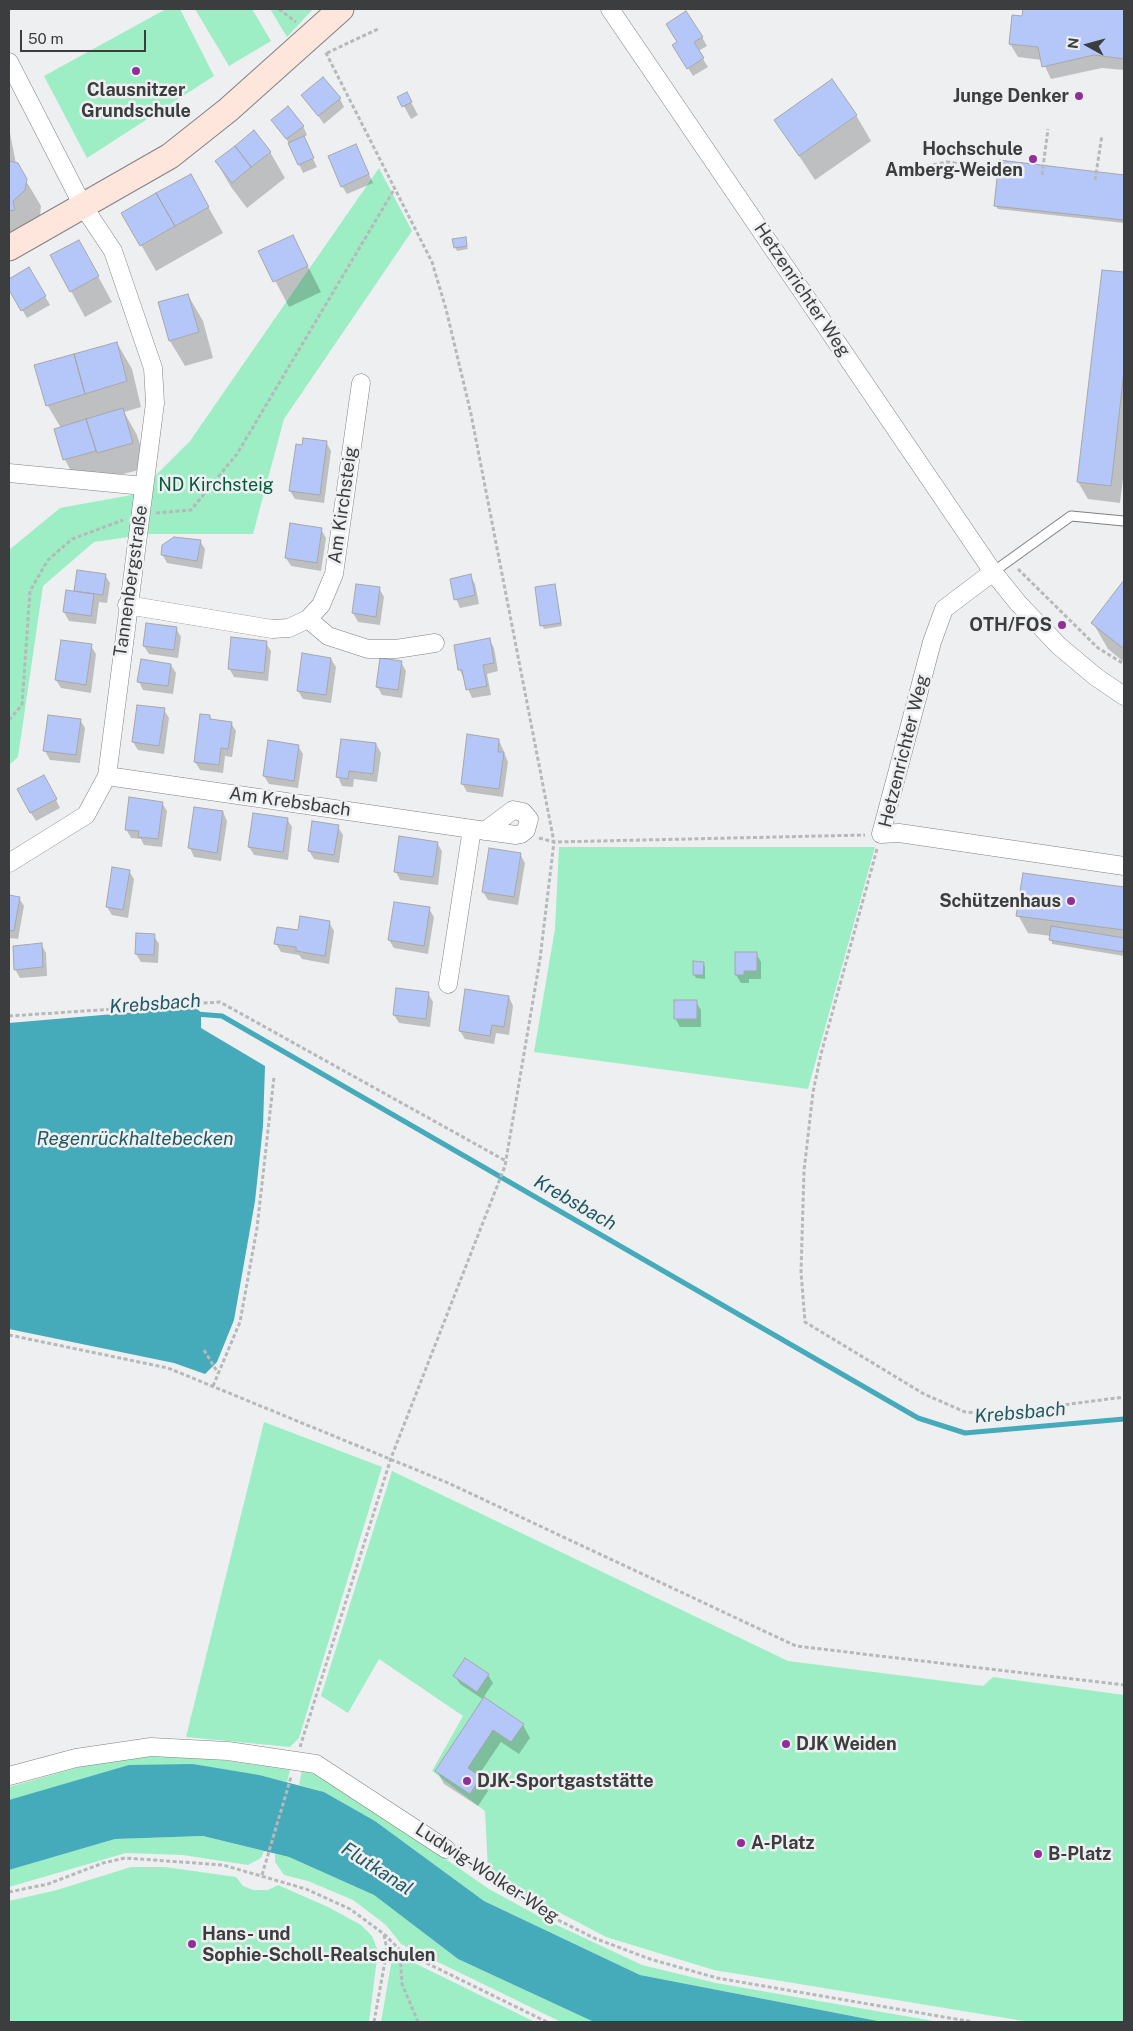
<!DOCTYPE html>
<html>
<head>
<meta charset="utf-8">
<style>
	body { margin:0 }
	#map { position:relative; width:1133px; height:2031px; overflow:hidden; background:#eeeff1; font-family:"Public Sans",sans-serif }
	canvas { display:block }
	.frame { position:absolute; inset:0; border:10px solid #3c3d3e; pointer-events:none }
	.north { position:absolute; left:1063px; top:20px; width:50px; height:50px; -webkit-text-stroke:4px #eeeff1; paint-order:stroke; rotate:277deg; font-size:14px; font-weight:700; line-height:20px; text-align:center; color:#3c3d3e }
	.north::after { content:''; display:block; margin:auto; width:18px; height:22px; background:#3c3d3e; clip-path:polygon(50% 0,100% 100%,50% 72%,0 100%) }
	.scale { position:absolute; left:20px; top:30px; width:126px; height:22px; box-sizing:border-box; border:2px solid #3c3d3e; border-top:0; padding-left:6px; font-size:15px; line-height:18px; white-space:nowrap; color:#3c3d3e; -webkit-text-stroke:4px #eeeff1; paint-order:stroke }
</style>
</head>
<body>
<div id="map">
<canvas width="1133" height="2031"></canvas>
<div class="frame"></div>
<div class="north">N</div>
<div class="scale">50 m</div>
</div>
<script>
const c = document.querySelector('canvas').getContext('2d');
c.lineJoin = 'round';
function fillPath(path, color) {
  c.fillStyle = color;
  c.fill(path, 'evenodd');
}
function poly(rows) {
  const path = new Path2D();
  for (const r of rows) {
    path.moveTo(r[0], r[1]);
    for (let i = 2; i < r.length; i += 2) path.lineTo(r[i], r[i + 1]);
  }
  return path;
}
function trace(path, color, width, dash) {
  c.strokeStyle = color;
  c.lineWidth = width;
  c.lineCap = dash ? 'butt' : 'round';
  c.setLineDash(dash || []);
  c.stroke(path);
}
function drawText(font, color, halo, rows, align = 'center') {
  c.font = font + ' "Public Sans",sans-serif';
  c.lineWidth = 5;
  c.setLineDash([]);
  c.textBaseline = 'middle';
  c.strokeStyle = halo;
  c.fillStyle = color;
  for (const [text, x, y, turn = 0] of rows) {
    c.save();
    c.translate(x, y);
    c.rotate((+turn || 0) * Math.PI / 180);
    c.textAlign = isNaN(turn) ? turn : align;
    if (halo) c.strokeText(text, 0, 0);
    c.fillText(text, 0, 0);
    c.restore();
  }
}
fillPath(poly([
	[166,9,180,9,214,76,87,158,44,76],
	[195,9,252,9,271,41,229,66],
	[270,9,313,9,287,37],
	[379,168,412,231,284,419,253,534,149,534,94,542,43,586,18,757,9,765,9,550,60,508,137,494,190,441],
	[559,847,875,847,808,1089,534,1052,555,929],
	[264,1422,382,1467,299,1738,290,1747,186,1737],
	[392,1471,788,1661,983,1686,993,1677,1124,1695,1124,2022,1030,2022,714,1970,606,1937,511,1887,488,1870,485,1811,432,1771,463,1716,379,1659,348,1713,321,1696],
	[129,1756,196,1756,290,1770,287,1782,193,1764,9,1800,9,1787,80,1767],
	[302,1770,330,1779,489,1889,544,1919,642,1965,716,1983,939,2022,883,2022,640,1975,484,1901,375,1821,324,1792,299,1785],
	[203,1836,264,1851,261,1858,248,1865,183,1855,126,1853,9,1887,9,1870,115,1839],
	[275,1854,289,1857,374,1895,458,1959,594,2022,561,2022,401,1944,386,1925,353,1900,308,1881,284,1875,275,1862],
	[131,1867,165,1867,236,1877,243,1886,253,1890,268,1890,278,1885,328,1907,361,1925,372,1936,378,1951,369,2022,9,2022,9,1901,57,1890],
	[393,1953,394,1953,535,2022,381,2022]
]), '#9deec5');
fillPath(poly([
	[196,1007,201,1013,201,1028,265,1066,263,1126,255,1201,234,1320,217,1362,205,1374,174,1363,9,1329,9,1023],
	[193,1764,259,1775,324,1792,375,1821,484,1901,640,1975,883,2022,594,2022,458,1959,374,1895,289,1857,203,1836,115,1839,9,1870,9,1800,129,1765]
]), '#45aaba');
fillPath(poly([
	[1025,9,1124,9,1124,70,1102,68,1051,79,1042,60,1018,57,1010,44,1024,18],
	[702,37,707,46,698,51,708,67,693,76,674,45],
	[406,93,418,115,411,119,399,97],
	[303,95,340,99,344,107,324,124],
	[856,115,871,141,815,180,776,121],
	[273,120,303,126,307,135,303,138,317,167,303,173,289,143],
	[9,128,16,164,41,206,40,216,9,238],
	[270,152,285,178,247,208,231,187,216,161],
	[360,154,373,183,347,194,342,186],
	[1000,162,1124,176,1124,223,998,209,995,205],
	[190,175,223,233,156,271,123,213],
	[293,237,321,292,289,307,260,252],
	[465,238,468,249,457,251,455,247],
	[93,267,112,302,85,317,71,291],
	[29,269,50,305,27,318,9,287,9,280],
	[1103,271,1124,273,1124,470,1120,503,1088,499,1078,482],
	[188,295,203,321,213,358,185,366,170,341],
	[117,343,132,369,141,407,124,412,137,435,147,468,79,485,65,460,56,430,61,428,48,406,36,366],
	[326,442,331,451,324,503,295,499,290,491,303,446],
	[321,529,326,538,321,571,291,566,286,558],
	[200,541,205,549,202,569,167,563,162,554],
	[78,571,105,575,110,583,107,603,99,602,96,624,69,621,64,612,76,593],
	[470,575,475,584,479,604,460,608,456,599],
	[1124,582,1124,662,1108,649,1093,623],
	[555,585,562,626,544,629,542,625],
	[379,588,384,597,380,625,358,622,353,613],
	[176,628,181,637,178,658,149,654,144,646],
	[489,639,494,648,498,671,487,674,491,695,472,698,460,670],
	[266,643,271,651,268,681,234,677,229,668],
	[91,646,96,654,91,693,61,688,56,680],
	[331,659,336,667,331,703,303,699,298,691],
	[401,662,406,671,402,698,382,695,377,686],
	[171,665,176,673,173,694,143,690,139,682],
	[164,710,169,718,164,754,138,750,133,742],
	[209,716,212,720,231,723,236,731,232,757,225,756,223,773,200,770,195,762],
	[80,720,85,728,80,763,50,760,45,751],
	[499,740,508,762,503,797,467,792,462,783],
	[376,744,381,753,377,782,354,779,353,787,342,786,338,777],
	[298,746,303,754,298,788,269,784,264,776],
	[49,785,60,808,36,821,31,813],
	[162,803,167,811,162,847,144,845,141,839,131,838,126,829],
	[223,812,227,821,221,861,194,857,190,848],
	[287,819,292,827,288,860,254,855,249,847],
	[338,827,343,835,339,863,314,859,309,851],
	[437,843,442,851,438,885,400,880,396,872],
	[520,854,525,863,518,905,488,900,483,892],
	[129,871,134,879,128,918,112,915,107,907],
	[1024,875,1124,888,1124,956,1052,944,1051,936,1028,933,1018,915],
	[9,896,19,898,24,906,18,939,9,938],
	[429,909,434,917,428,954,394,948,389,940],
	[329,922,334,931,329,964,302,959,299,955,281,952,276,944,299,932],
	[154,936,159,944,158,963,141,962,136,954],
	[41,944,46,953,47,976,20,978,15,969],
	[756,953,761,962,761,979,749,979,749,983,741,983,736,975],
	[703,963,705,967,705,979,696,978,694,975],
	[428,993,433,1002,430,1027,399,1023,394,1015],
	[509,997,513,1006,509,1035,496,1033,494,1044,465,1039,460,1031],
	[696,1002,701,1010,701,1027,680,1027,675,1018],
	[488,1675,493,1683,483,1698,523,1725,530,1738,519,1754,501,1742,478,1776,488,1791,478,1806,444,1784,437,1771,484,1700,460,1684,455,1676]
]), '#0003');
trace(poly([
	[196,1014,222,1016,918,1418,965,1433,1124,1419]
]), '#45aaba', 5);
const building = poly([
	[1023,9,1124,9,1124,59,1094,55,1042,67,1038,47,1009,44,1012,15,1022,16,1023,9],
	[686,11,703,37,694,42,704,58,687,69,672,45,677,42,666,24,686,11],
	[323,77,341,98,318,116,301,95,323,77],
	[832,79,857,115,799,156,774,120,832,79],
	[407,92,412,102,402,107,397,97,407,92],
	[288,106,304,126,286,139,271,120,288,106],
	[254,130,271,152,251,167,235,146,254,130],
	[304,136,314,158,298,165,288,143,304,136],
	[356,144,369,174,341,187,328,156,356,144],
	[235,146,251,167,232,183,215,161,235,146],
	[999,160,1124,175,1124,220,994,206,999,160],
	[9,161,18,163,27,179,25,190,13,201,15,210,9,211,9,161],
	[191,174,209,207,175,226,156,193,191,174],
	[156,193,175,226,140,246,121,213,156,193],
	[293,235,308,266,273,282,258,251,293,235],
	[466,237,467,246,454,248,452,239,466,237],
	[79,240,99,276,70,292,50,255,79,240],
	[29,267,46,296,21,311,9,290,9,279,29,267],
	[1102,270,1124,272,1124,371,1111,486,1077,482,1102,270],
	[188,294,199,332,169,341,158,302,188,294],
	[117,342,127,381,85,394,74,354,117,342],
	[74,354,85,394,46,406,34,365,74,354],
	[123,408,133,443,97,453,86,419,123,408],
	[86,419,96,451,63,460,54,429,86,419],
	[303,438,327,441,320,495,289,491,296,444,302,445,303,438],
	[290,523,322,528,317,563,285,558,290,523],
	[174,537,201,540,197,561,161,555,162,545,174,537],
	[77,570,106,574,103,595,74,591,77,570],
	[471,574,475,595,454,600,450,579,471,574],
	[1124,580,1124,649,1091,623,1124,580],
	[356,584,380,587,376,617,352,613,356,584],
	[555,584,561,623,540,626,535,587,555,584],
	[66,590,94,594,91,616,63,612,66,590],
	[146,623,177,627,174,650,143,646,146,623],
	[231,637,267,641,264,673,228,669,231,637],
	[490,638,494,663,483,665,487,686,466,690,462,670,458,670,454,645,490,638],
	[61,640,92,644,86,685,55,680,61,640],
	[302,653,331,658,326,695,297,691,302,653],
	[380,658,402,661,398,690,376,687,380,658],
	[141,659,171,664,168,686,137,682,141,659],
	[137,705,165,708,159,746,132,742,137,705],
	[200,714,210,715,210,719,232,722,228,749,221,748,219,765,194,762,200,714],
	[48,715,81,719,76,755,43,751,48,715],
	[467,734,499,739,498,752,504,752,499,789,461,784,467,734],
	[341,739,376,743,373,774,349,771,348,779,336,777,341,739],
	[268,740,299,745,294,781,263,776,268,740],
	[44,775,57,799,30,813,17,789,44,775],
	[129,797,163,802,158,839,138,837,139,831,125,830,129,797],
	[194,807,223,811,217,853,188,848,194,807],
	[253,813,288,818,283,852,248,847,253,813],
	[312,821,339,825,334,855,308,851,312,821],
	[399,836,438,842,433,877,394,872,399,836],
	[489,848,521,853,514,897,482,892,489,848],
	[112,867,130,870,123,910,106,907,112,867],
	[1023,873,1124,887,1124,930,1016,916,1023,873],
	[9,895,20,897,14,931,9,930,9,895],
	[394,902,430,907,424,946,388,940,394,902],
	[300,916,330,921,325,956,296,951,296,947,274,944,277,927,298,930,300,916],
	[1051,926,1124,938,1123,952,1049,940,1051,926],
	[136,933,155,934,154,955,135,954,136,933],
	[42,943,43,967,14,970,13,946,42,943],
	[735,952,757,952,757,971,744,971,744,975,735,975,735,952],
	[693,961,704,962,703,975,693,975,693,961],
	[396,988,429,992,426,1019,393,1015,396,988],
	[465,989,509,996,504,1027,492,1025,490,1036,459,1031,465,989],
	[674,1000,697,1000,697,1019,674,1019,674,1000],
	[465,1658,489,1674,477,1692,453,1676,465,1658],
	[484,1697,524,1724,511,1742,493,1730,468,1768,481,1777,470,1794,435,1771,484,1697]
]);
fillPath(building, '#b5c7f8');
trace(building, '#a6a7aa', 1);
const lane = poly([
	[993,572,1071,516,1124,521]
]);
const street = poly([
	[610,9,993,572,1018,603,1059,646,1096,677,1124,696],
	[9,62,83,206,113,251,153,368,155,403,107,776,86,815,9,863],
	[9,473,144,486],
	[993,572,944,609,932,642,881,834,899,833,1124,866],
	[127,605,272,629,289,628,308,619,328,636,368,649,396,649,435,643],
	[308,619,321,605,334,574,361,383],
	[107,776,472,829,516,835,521,834,526,830,529,819,523,812,513,810,485,831],
	[448,984,472,829],
	[9,1776,76,1758,151,1747,228,1751,316,1764,446,1849]
]);
const secondary = poly([
	[9,248,170,156,228,110,341,9]
]);
trace(lane, '#808184', 11);
trace(street, '#808184', 19);
trace(secondary, '#808184', 27);
trace(poly([
	[279,9,296,22],
	[327,53,380,28],
	[927,166,947,162,998,168],
	[1042,175,1048,129],
	[1095,180,1102,135],
	[156,513,191,510,237,454,395,188],
	[1018,569,1098,648,1124,664],
	[9,720,22,705,30,591,48,560,72,539,123,520],
	[539,838,554,842,865,835],
	[877,849,821,1054,813,1092,804,1171,801,1272,805,1322,924,1394,965,1412,994,1414,1124,1397],
	[9,1016,220,1002,506,1161],
	[9,1335,168,1368,446,1482,796,1646,1124,1685],
	[204,1350,218,1373],
	[213,1386,240,1322,257,1228,274,1077],
	[300,1747,391,1458,505,1166,540,959,554,842,471,414,446,309,432,262,325,51],
	[459,1858,492,1881,546,1914,594,1938,650,1959,717,1978,973,2022],
	[262,1875,291,1777],
	[9,1892,48,1884,103,1863,125,1858,223,1865,306,1889,350,1909,384,1934,400,1950,547,2022],
	[400,1950,402,1984,418,2022],
	[374,2022,387,1950,384,1935]
]), '#b7b8ba', 3, [4, 2.5]);
trace(lane, '#fff', 9);
trace(street, '#fff', 18);
trace(secondary, '#fee6dd', 25);
for (const [x, y, r, color] of [
	[136,71,5,"#8f3099"],
	[1079,96,5,"#8f3099"],
	[1033,159,5,"#8f3099"],
	[1062,625,5,"#8f3099"],
	[1071,901,5,"#8f3099"],
	[786,1744,5,"#8f3099"],
	[467,1781,5,"#8f3099"],
	[741,1843,5,"#8f3099"],
	[1038,1854,5,"#8f3099"],
	[192,1944,5,"#8f3099"]
]) {
  const dot = new Path2D();
  dot.arc(x, y, r, 0, 2 * Math.PI);
  c.fillStyle = color;
  c.fill(dot);
  trace(dot, '#eeeff1', 2);
}
drawText('bold 18px', '#3c3d3e', '#eeeff1', [
	["Clausnitzer",136,90,"center"],
	["Grundschule",136,111,"center"],
	["Junge Denker",1069,96,"right"],
	["Hochschule",1023,149,"right"],
	["Amberg-Weiden",1023,170,"right"],
	["OTH/FOS",1052,625,"right"],
	["Schützenhaus",1061,901,"right"],
	["DJK Weiden",796,1744],
	["DJK-Sportgaststätte",477,1781],
	["A-Platz",751,1843],
	["B-Platz",1048,1854],
	["Hans- und",202,1934],
	["Sophie-Scholl-Realschulen",202,1955]
], 'left');
drawText('18px', '#3c3d3e', '#eeeff1', [
	["Hetzenrichter Weg",802,290,56],
	["Am Kirchsteig",343,505,-82],
	["Tannenbergstraße",131,581,-82],
	["Hetzenrichter Weg",904,751,-76],
	["Am Krebsbach",290,802,8],
	["Ludwig-Wolker-Weg",487,1873,33]
]);
drawText('18px', '#055a3c', '#eeeff1', [
	["ND Kirchsteig",216,485]
]);
drawText('italic 19px', '#205962', '#eeeff1', [
	["Krebsbach",155,1004,-4],
	["Regenrückhaltebecken",135,1139],
	["Krebsbach",575,1203,30],
	["Krebsbach",1020,1413,-5],
	["Flutkanal",377,1869,33]
]);
</script>
</body>
</html>
